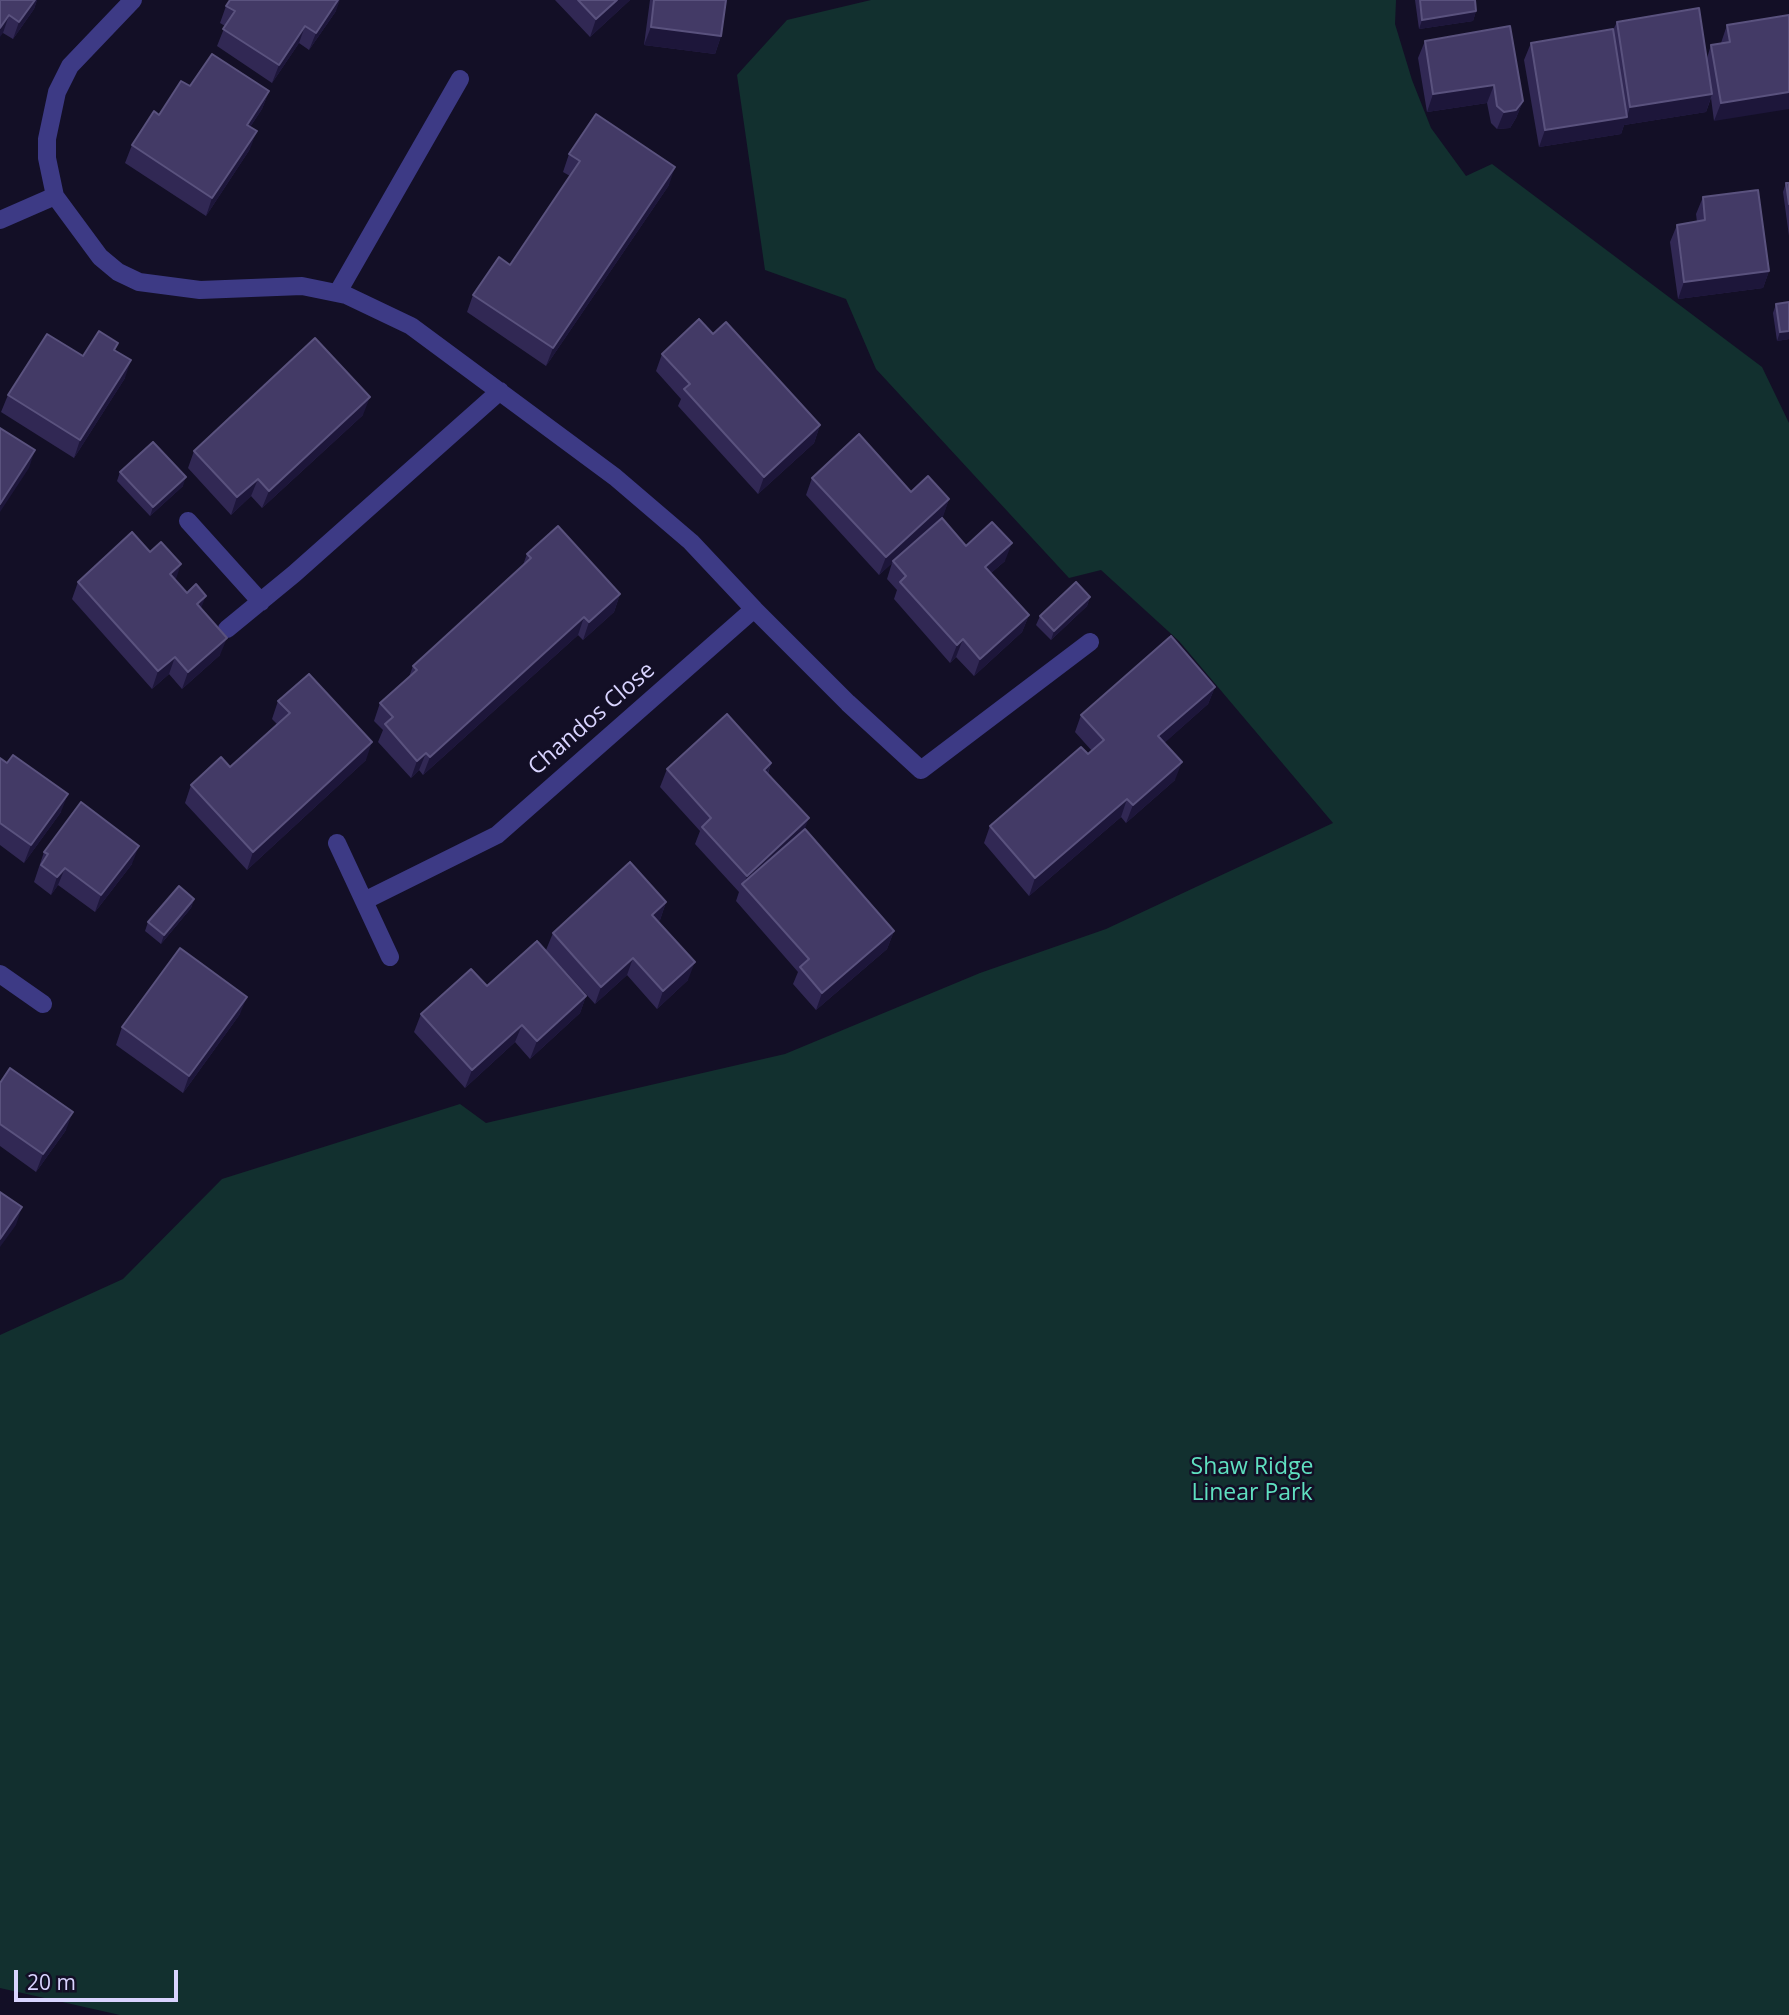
<!DOCTYPE html>
<html>
<head>
<meta charset="utf-8">
<style>
	body { margin:0 }
	#map { position:relative; width:1789px; height:2015px; overflow:hidden; background:#130f26; font-family:"Open Sans",sans-serif }
	canvas { display:block }
	.scale { position:absolute; left:14px; top:1970px; width:164px; height:32px; box-sizing:border-box; border:4px solid #d9d4ff; border-top:0; padding-left:9px; font-size:21px; line-height:24px; white-space:nowrap; color:#d9d4ff; -webkit-text-stroke:5px #130f26; paint-order:stroke }
</style>
</head>
<body>
<div id="map">
<canvas width="1789" height="2015"></canvas>
<div class="scale">20 m</div>
</div>
<script>
const c = document.querySelector('canvas').getContext('2d');
c.lineJoin = 'round';
function fillPath(path, color) {
  c.fillStyle = color;
  c.fill(path, 'evenodd');
}
function poly(rows) {
  const path = new Path2D();
  for (const r of rows) {
    path.moveTo(r[0], r[1]);
    for (let i = 2; i < r.length; i += 2) path.lineTo(r[i], r[i + 1]);
  }
  return path;
}
function trace(path, color, width, dash) {
  c.strokeStyle = color;
  c.lineWidth = width;
  c.lineCap = dash ? 'butt' : 'round';
  c.setLineDash(dash || []);
  c.stroke(path);
}
function drawText(font, color, halo, rows, align = 'center') {
  c.font = font + ' "Open Sans",sans-serif';
  c.lineWidth = 5;
  c.setLineDash([]);
  c.textBaseline = 'middle';
  c.strokeStyle = halo;
  c.fillStyle = color;
  for (const [text, x, y, turn = 0] of rows) {
    c.save();
    c.translate(x, y);
    c.rotate((+turn || 0) * Math.PI / 180);
    c.textAlign = isNaN(turn) ? turn : align;
    if (halo) c.strokeText(text, 0, 0);
    c.fillText(text, 0, 0);
    c.restore();
  }
}
fillPath(poly([
	[871,0,1396,0,1395,24,1412,80,1431,128,1466,176,1492,164,1762,367,1789,423,1789,2015,120,2015,0,1988,0,1335,123,1279,222,1179,460,1104,486,1123,785,1054,980,973,1106,929,1333,823,1179,641,1101,570,1069,578,876,369,846,299,765,270,737,75,787,20]
]), '#12302f');
trace(poly([
	[55,196,100,257,118,272,139,282,200,290,302,286,346,295,411,326,615,477,691,542,754,609,497,835,364,901],
	[0,220,55,196,47,158,47,139,57,92,70,66,133,0],
	[338,292,460,79],
	[188,521,261,602],
	[754,609,848,703,921,770,1090,642],
	[227,629,294,574,500,391],
	[337,843,390,957],
	[0,974,43,1004]
]), '#3d3a85', 18);
fillPath(poly([
	[0,0,37,0,34,9,13,39,3,33],
	[555,0,630,0,590,37],
	[650,0,726,0,721,36,715,54,644,45],
	[1415,0,1475,0,1476,11,1473,21,1419,29],
	[226,6,336,11,309,50,299,43,272,83,217,46,225,26,220,23],
	[1789,15,1714,121,1711,98,1706,112,1624,125,1621,134,1539,147,1524,60,1531,43,1613,30,1617,22,1707,58,1711,45,1721,43,1727,25],
	[1425,41,1523,101,1516,118,1510,128,1497,129,1491,123,1487,103,1427,112,1418,58],
	[190,86,269,91,262,109,250,127,250,149,206,216,125,163,132,145,159,115],
	[569,154,669,185,546,366,467,312,473,295,510,265,570,176,563,172],
	[1786,183,1789,183,1789,236,1783,192],
	[1703,197,1769,271,1763,288,1678,299,1670,242,1677,225,1697,222,1696,214],
	[1789,302,1789,339,1777,341,1773,313,1776,304],
	[116,350,125,378,74,458,1,412,8,395,83,356],
	[662,354,820,425,814,443,758,494,678,406,681,399,656,371],
	[363,415,262,508,251,496,231,515,188,468,194,451],
	[120,472,183,486,150,516,117,481],
	[812,478,911,492,949,499,942,518,966,546,1005,561,991,573,1029,615,1022,632,974,676,956,657,950,663,894,599,897,590,887,579,892,563,879,575,806,495],
	[150,552,201,609,220,655,182,689,169,674,152,689,72,599,78,582],
	[527,554,620,594,614,612,583,640,578,635,423,775,419,770,411,778,378,742,383,730,374,721,380,703,409,677,413,666,523,565],
	[1090,597,1087,606,1051,640,1036,625,1040,616],
	[1215,687,1208,704,1164,743,1175,780,1126,823,1121,817,1029,896,984,843,990,826,1092,751,1075,732,1081,715],
	[278,701,366,760,247,870,185,803,191,785,230,767,277,724,272,719],
	[0,758,61,812,24,863,0,845],
	[771,763,768,774,805,829,894,931,887,949,816,1010,793,984,798,972,736,901,739,892,695,844,700,831,660,787,667,769],
	[44,852,132,864,95,912,58,885,51,895,34,882],
	[194,899,191,908,161,944,145,931,148,922],
	[666,902,660,920,658,921,688,980,657,1009,627,975,595,1004,546,950,553,933],
	[487,986,586,996,580,1013,530,1059,515,1042,465,1088,414,1032,421,1014],
	[240,1014,183,1093,116,1045,122,1027],
	[0,1083,66,1130,36,1172,0,1146]
]), '#312854');
fillPath(poly([
	[35,0,37,0,34,9,13,39,19,22],
	[338,0,340,0,336,11,309,50,316,33],
	[617,0,630,0,590,37,596,19],
	[1476,11,1473,21,1419,29,1422,20],
	[9,15,3,33,0,37,0,28],
	[305,26,299,43,272,83,279,65],
	[651,27,721,36,715,54,644,45],
	[1494,85,1487,103,1427,112,1433,94],
	[269,91,262,109,240,142,247,125],
	[1789,92,1789,109,1714,121,1721,103],
	[1712,94,1706,112,1624,125,1621,134,1539,147,1545,130,1627,117,1630,107],
	[1523,101,1516,118,1510,128,1497,129,1504,112],
	[257,131,250,149,206,216,212,198],
	[675,167,669,185,546,366,553,348],
	[1769,271,1763,288,1678,299,1684,282],
	[1789,331,1789,339,1777,341,1780,332],
	[131,360,125,378,74,458,80,440],
	[370,397,363,415,262,508,269,491],
	[820,425,814,443,758,494,764,477],
	[35,450,29,468,0,512,0,504],
	[186,477,183,486,150,516,153,507],
	[258,479,251,496,231,515,237,497],
	[949,499,943,517,894,562,893,561,892,563,879,575,886,557],
	[1012,543,1005,561,978,584,985,567],
	[181,564,175,582,170,574],
	[620,594,614,612,583,640,589,622],
	[206,596,199,613,197,604],
	[1090,597,1087,606,1051,640,1054,631],
	[1029,615,1022,632,974,676,980,659],
	[584,617,578,635,423,775,430,757],
	[227,638,220,655,182,689,188,672],
	[963,639,956,657,950,663,957,645],
	[175,657,169,674,152,689,158,671],
	[1215,687,1208,704,1152,754,1158,736],
	[372,742,366,760,247,870,253,852],
	[426,753,419,770,411,778,417,761],
	[1182,762,1175,780,1126,823,1133,805],
	[771,763,765,781,764,770],
	[68,794,61,812,24,863,31,845],
	[1127,799,1121,817,1029,896,1035,878],
	[809,818,802,836,743,885,747,876],
	[139,846,132,864,95,912,101,895],
	[65,868,58,885,51,895,57,877],
	[194,899,191,908,161,944,164,935],
	[666,902,660,920,645,932,652,915],
	[894,931,887,949,816,1010,822,993],
	[633,958,627,975,595,1004,601,987],
	[695,962,688,980,657,1009,663,991],
	[586,996,580,1013,530,1059,537,1041],
	[247,997,240,1014,183,1093,189,1076],
	[522,1025,515,1042,465,1088,472,1070],
	[73,1112,66,1130,36,1172,43,1154],
	[22,1207,16,1225,0,1247,0,1239]
]), '#1d163a');
const building = poly([
	[0,0,35,0,19,22,9,15,0,28,0,0],
	[230,0,338,0,316,33,305,26,279,65,223,29,235,11,226,6,230,0],
	[578,0,617,0,596,19,578,0],
	[654,0,726,0,721,36,651,27,654,0],
	[1420,0,1475,0,1476,11,1422,20,1420,0],
	[1699,8,1712,94,1630,107,1617,22,1699,8],
	[1789,15,1789,92,1721,103,1711,45,1730,42,1727,25,1789,15],
	[1510,26,1523,101,1516,110,1504,112,1497,106,1494,85,1433,94,1425,41,1510,26],
	[1613,29,1627,117,1545,130,1531,43,1613,29],
	[212,54,269,91,247,125,257,131,212,198,132,145,154,111,159,115,181,81,190,86,212,54],
	[596,114,675,167,553,348,473,295,499,257,510,265,580,161,569,154,596,114],
	[1786,183,1789,183,1789,204,1786,183],
	[1758,190,1769,271,1684,282,1677,225,1705,220,1703,197,1758,190],
	[1789,302,1789,331,1780,332,1776,304,1789,302],
	[699,319,713,334,726,322,820,425,764,477,684,389,690,384,662,354,699,319],
	[99,331,118,343,114,350,131,360,80,440,8,395,47,334,83,356,99,331],
	[315,338,370,397,269,491,258,479,237,497,194,451,315,338],
	[0,428,35,450,0,504,0,428],
	[859,434,911,492,928,476,949,499,886,557,812,478,859,434],
	[153,442,186,477,153,507,120,472,153,442],
	[942,518,966,546,992,522,1012,543,985,567,1029,615,980,659,963,639,957,645,900,582,906,576,893,561,942,518],
	[558,526,620,594,589,622,584,617,430,757,426,753,417,761,385,724,393,717,380,703,417,670,413,666,531,558,527,554,558,526],
	[132,532,150,552,161,542,181,564,170,574,187,593,196,584,206,596,197,604,227,638,188,672,175,657,158,671,78,582,132,532],
	[1076,582,1090,597,1054,631,1040,616,1076,582],
	[1171,636,1215,687,1158,736,1182,762,1133,805,1127,799,1035,878,990,826,1081,747,1088,754,1104,740,1081,715,1171,636],
	[309,674,372,742,253,852,191,785,221,757,230,767,290,713,278,701,309,674],
	[727,714,771,763,764,770,809,818,747,876,702,827,711,818,667,769,727,714],
	[13,755,68,794,31,845,0,823,0,758,7,763,13,755],
	[81,802,139,846,101,895,65,868,57,877,41,865,48,854,44,852,81,802],
	[805,829,894,931,822,993,800,967,809,959,742,884,805,829],
	[630,862,666,902,652,915,695,962,663,991,633,958,601,987,553,933,630,862],
	[179,886,194,899,164,935,148,922,179,886],
	[537,941,586,996,537,1041,522,1025,472,1070,421,1014,471,969,487,986,537,941],
	[180,948,247,997,189,1076,122,1027,180,948],
	[10,1068,73,1112,43,1154,0,1124,0,1083,10,1068],
	[0,1192,22,1207,0,1239,0,1192]
]);
fillPath(building, '#433a66');
trace(building, '#5a527e', 2);
drawText('23px', '#d9d4ff', '#130f26', [
	["Chandos Close",592,719,-41]
]);
drawText('23px', '#5fe0c0', '#130f26', [
	["Shaw Ridge",1252,1467],
	["Linear Park",1252,1493]
]);
</script>
</body>
</html>
